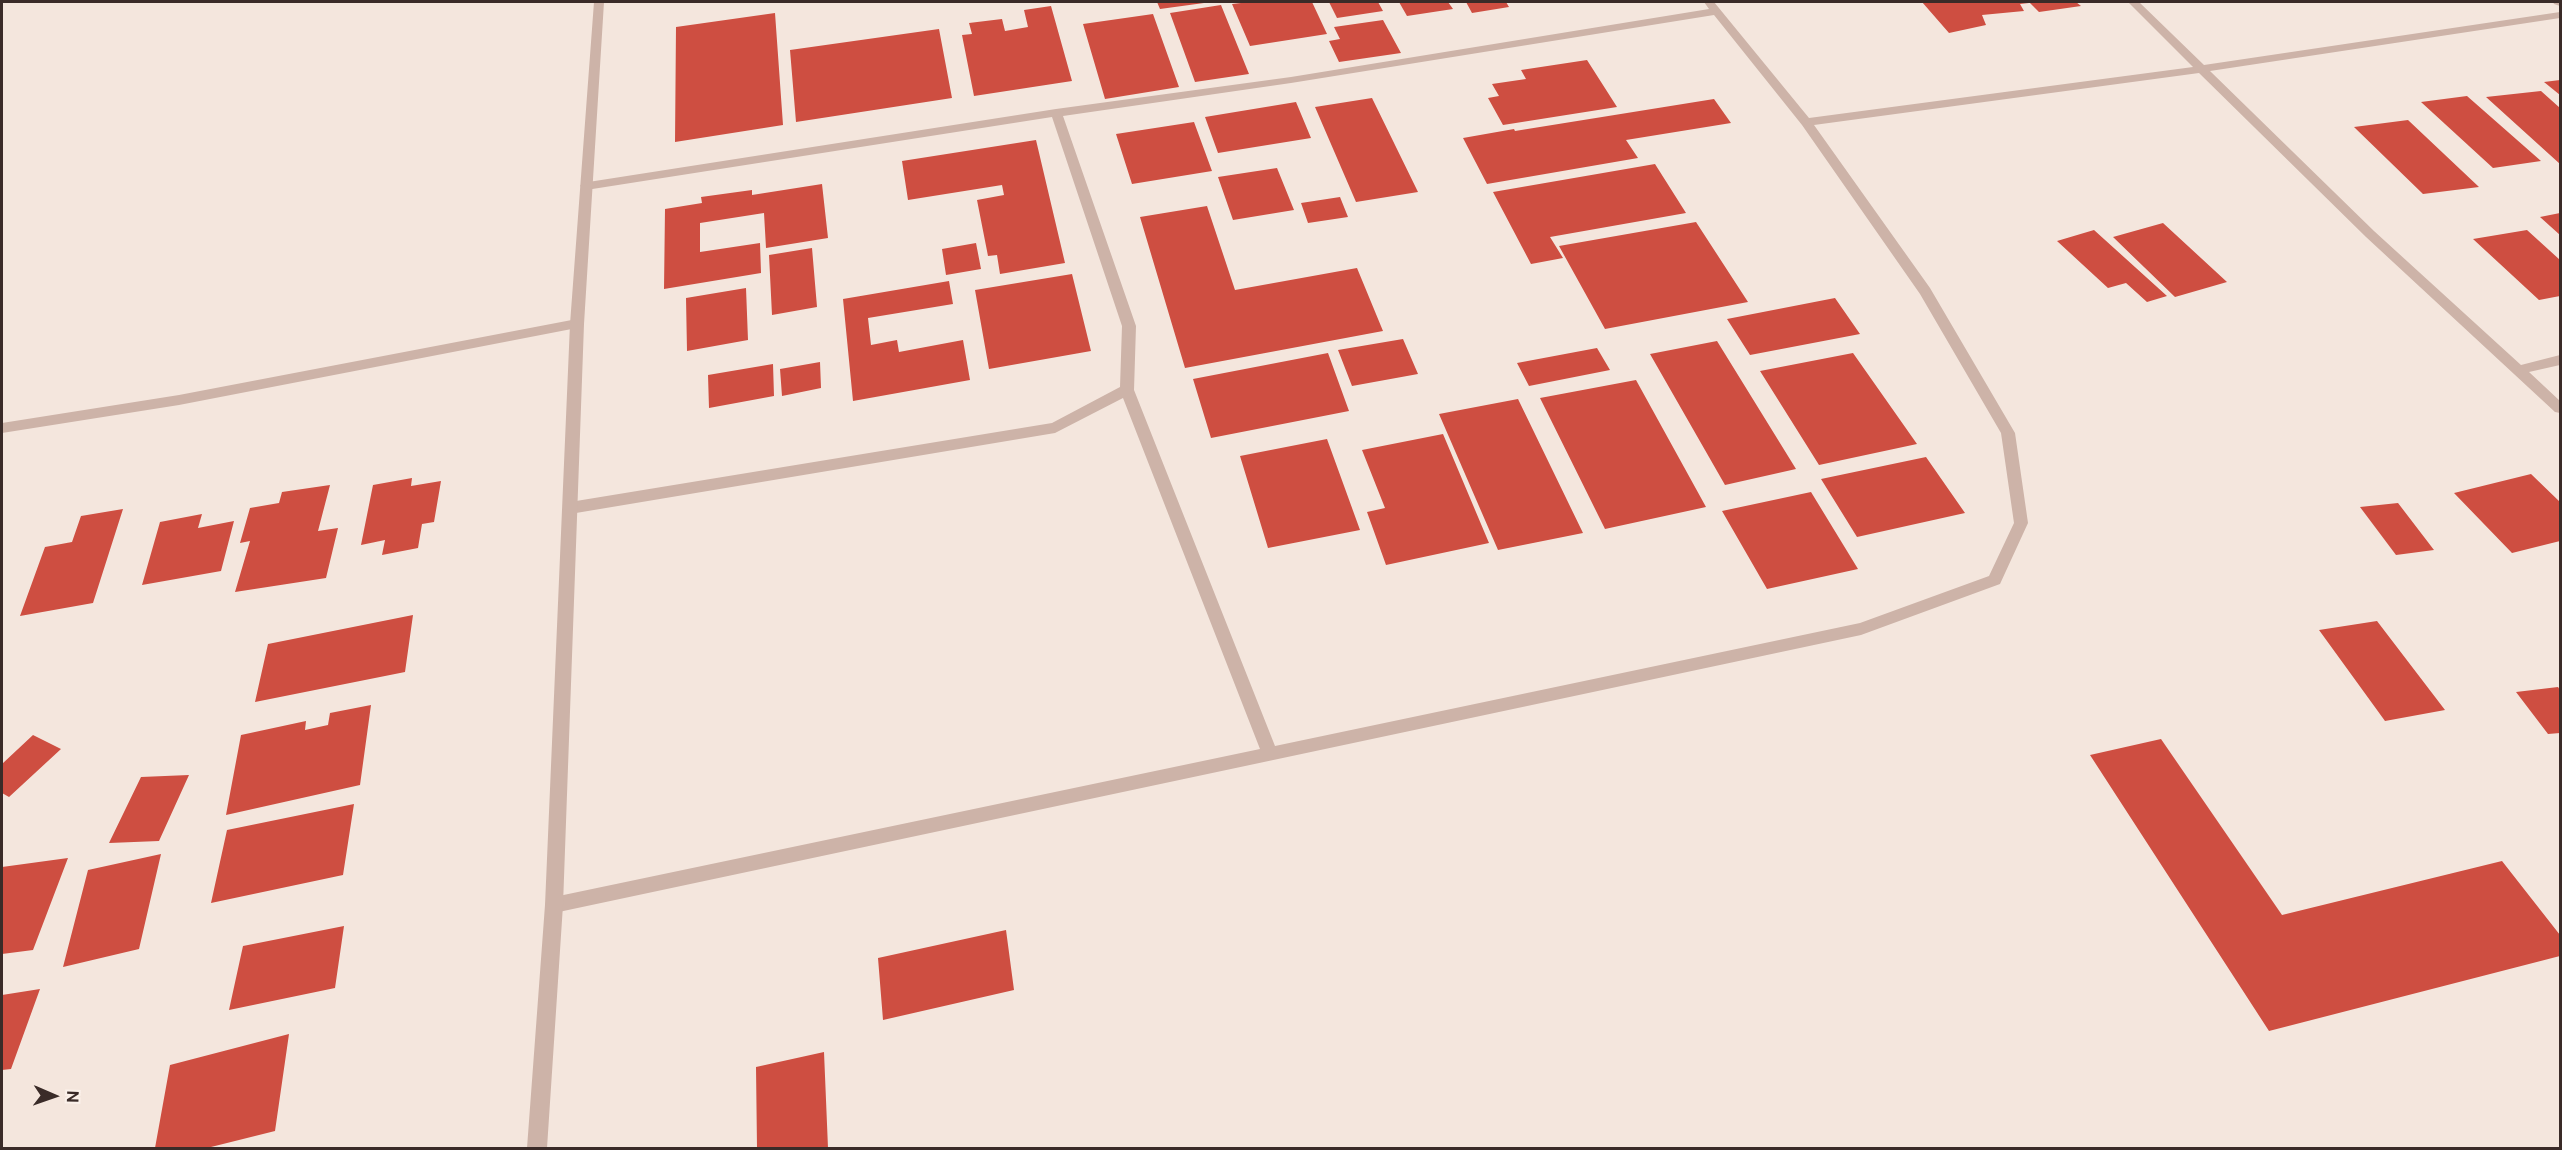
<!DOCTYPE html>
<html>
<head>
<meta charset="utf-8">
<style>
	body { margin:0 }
	#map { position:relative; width:2562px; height:1150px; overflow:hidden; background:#f4e6dd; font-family:"Public Sans",sans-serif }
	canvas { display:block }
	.frame { position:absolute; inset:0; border:3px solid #3a2b28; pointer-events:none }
	.north { position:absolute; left:24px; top:1066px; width:60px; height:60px; -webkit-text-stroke:4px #fbf1ea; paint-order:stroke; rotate:92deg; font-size:16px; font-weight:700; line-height:24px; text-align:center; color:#3a2b28 }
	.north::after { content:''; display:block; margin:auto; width:21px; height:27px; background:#3a2b28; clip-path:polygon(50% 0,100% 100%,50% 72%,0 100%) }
</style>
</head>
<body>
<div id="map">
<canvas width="2562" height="1150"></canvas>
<div class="frame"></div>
<div class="north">N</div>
</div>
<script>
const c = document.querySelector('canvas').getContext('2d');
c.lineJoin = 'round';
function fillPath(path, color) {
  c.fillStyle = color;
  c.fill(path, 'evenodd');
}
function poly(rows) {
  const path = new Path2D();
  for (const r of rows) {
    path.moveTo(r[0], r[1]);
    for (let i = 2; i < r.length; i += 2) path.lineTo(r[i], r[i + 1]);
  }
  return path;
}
fillPath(poly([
	[1157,2,1204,2,1204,3,1160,9],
	[1250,2,1312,2,1327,34,1250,46,1232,4],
	[1329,2,1378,2,1383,11,1337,18],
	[1399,2,1448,2,1453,9,1407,16],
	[1466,2,1506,2,1509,7,1472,13],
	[1922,2,2028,2,2029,3,2020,4,2024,11,1982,15,1986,25,1949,33],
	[2029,2,2076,2,2081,6,2039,12],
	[1221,5,1249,74,1195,82,1170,13],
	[1051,6,1072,81,974,96,962,35,972,34,969,23,1002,19,1005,31,1028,27,1024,10],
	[775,13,783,125,675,142,676,27],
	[1153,14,1179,87,1105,99,1083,24],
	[1383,20,1401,53,1339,62,1329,41,1340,39,1334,27],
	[939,29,952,98,796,122,790,50],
	[1587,60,1617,107,1503,125,1488,98,1499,96,1492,84,1526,79,1521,70],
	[2560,80,2560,95,2544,82],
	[2541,91,2560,108,2560,164,2486,97],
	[2467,96,2541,161,2493,168,2421,102],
	[1372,98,1418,192,1356,202,1315,107],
	[1714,99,1731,123,1626,140,1638,158,1487,184,1463,138,1514,129,1515,131],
	[1296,102,1311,138,1218,153,1205,117],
	[2408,120,2479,187,2423,194,2354,127],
	[1194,122,1212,171,1132,184,1116,134],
	[1036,140,1065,263,1000,274,997,255,988,256,977,200,1004,195,1002,185,908,200,902,161],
	[1655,164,1686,213,1550,237,1563,258,1531,264,1493,192],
	[1277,168,1294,210,1233,220,1218,177],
	[822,184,828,238,766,248,764,213,700,223,700,252,760,243,761,273,664,289,665,209,702,203,701,197,752,190,752,195],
	[1340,197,1348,217,1308,223,1301,203],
	[1207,206,1235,290,1357,268,1383,331,1185,368,1140,217],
	[2560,213,2560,235,2540,217],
	[1696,222,1748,302,1605,329,1559,246],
	[2163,223,2227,282,2175,297,2113,237],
	[2094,230,2167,296,2147,302,2126,283,2108,288,2057,241],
	[2527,230,2560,260,2560,296,2539,300,2473,239],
	[976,243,981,269,946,275,942,249],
	[812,248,817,307,772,315,769,255],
	[1072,274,1091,351,989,369,975,290],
	[949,281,953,304,868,318,871,345,897,340,899,352,963,340,970,380,853,401,843,299],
	[746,288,748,340,687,351,686,298],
	[1835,298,1860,334,1750,355,1727,319],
	[1403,339,1418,374,1352,386,1338,350],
	[1717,341,1796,469,1725,485,1650,354],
	[1597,348,1610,370,1529,386,1517,363],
	[1328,353,1349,411,1211,438,1193,379],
	[1853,353,1917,444,1819,465,1760,371],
	[820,362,821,388,782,396,780,369],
	[773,364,774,396,709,408,708,375],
	[1636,380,1706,507,1605,529,1540,398],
	[1518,399,1583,533,1498,550,1439,414],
	[1443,434,1489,543,1386,565,1367,512,1385,508,1362,450],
	[1327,439,1360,530,1268,548,1240,456],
	[1926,457,1965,513,1857,537,1821,479],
	[2531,474,2560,502,2560,541,2512,553,2454,493],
	[412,478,411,486,441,481,434,522,422,524,418,548,382,555,385,540,361,545,373,485],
	[330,485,318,531,338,528,326,578,235,592,250,541,240,543,250,508,279,503,282,492],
	[1811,492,1858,569,1767,589,1722,511],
	[2398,503,2434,550,2396,555,2360,507],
	[123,509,93,603,20,616,45,547,72,542,81,516],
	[202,514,198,528,234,521,221,571,142,585,160,522],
	[413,615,405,672,255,702,268,644],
	[2377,621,2445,710,2385,721,2319,630],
	[2558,687,2560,690,2560,733,2548,734,2516,692],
	[371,705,360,785,226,815,241,735,306,721,305,730,328,725,330,713],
	[33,735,61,749,9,797,2,793,2,764],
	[2161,739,2282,915,2502,861,2560,935,2560,956,2269,1031,2090,755],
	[189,775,159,841,109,843,141,777],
	[354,804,343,875,211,903,227,830],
	[161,854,139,949,63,967,88,870],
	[68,858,33,950,2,954,2,867],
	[344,926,335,988,229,1010,243,946],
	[1006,930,1014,990,883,1020,878,958],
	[40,989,11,1069,2,1070,2,995],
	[289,1034,275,1131,207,1148,155,1148,170,1065],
	[824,1052,828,1148,757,1148,756,1067]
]), '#ce4e41');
fillPath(poly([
	[1704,2,1714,2,1809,118,2193,67,2128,2,2139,2,2204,65,2560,12,2560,18,2210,71,2374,231,2521,365,2560,355,2560,365,2529,372,2560,401,2560,413,2555,412,2366,237,2199,73,1814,125,1930,288,2015,433,2028,523,2000,584,1861,635,554,913,548,911,545,905,548,899,554,897,1260,749,1123,398,1055,433,570,514,565,512,563,508,565,504,570,502,1052,423,1120,387,1122,326,1052,117,586,190,580,186,582,183,1056,109,1291,77,1709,9,1704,2],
	[1714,15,1802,125,1920,294,2001,433,2014,523,1989,576,1860,623,1275,746,1134,390,1136,326,1063,116,1291,83,1714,15],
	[2553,2,2560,2,2560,6,2554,4,2553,2],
	[577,319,584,324,582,327,179,405,2,433,2,423,179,395,577,319]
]), '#cdb3a8');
fillPath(poly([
	[594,2,604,2,584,324,563,905,547,1148,527,1148,545,905,570,324,594,2]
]), '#cdb3a8');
</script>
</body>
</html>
